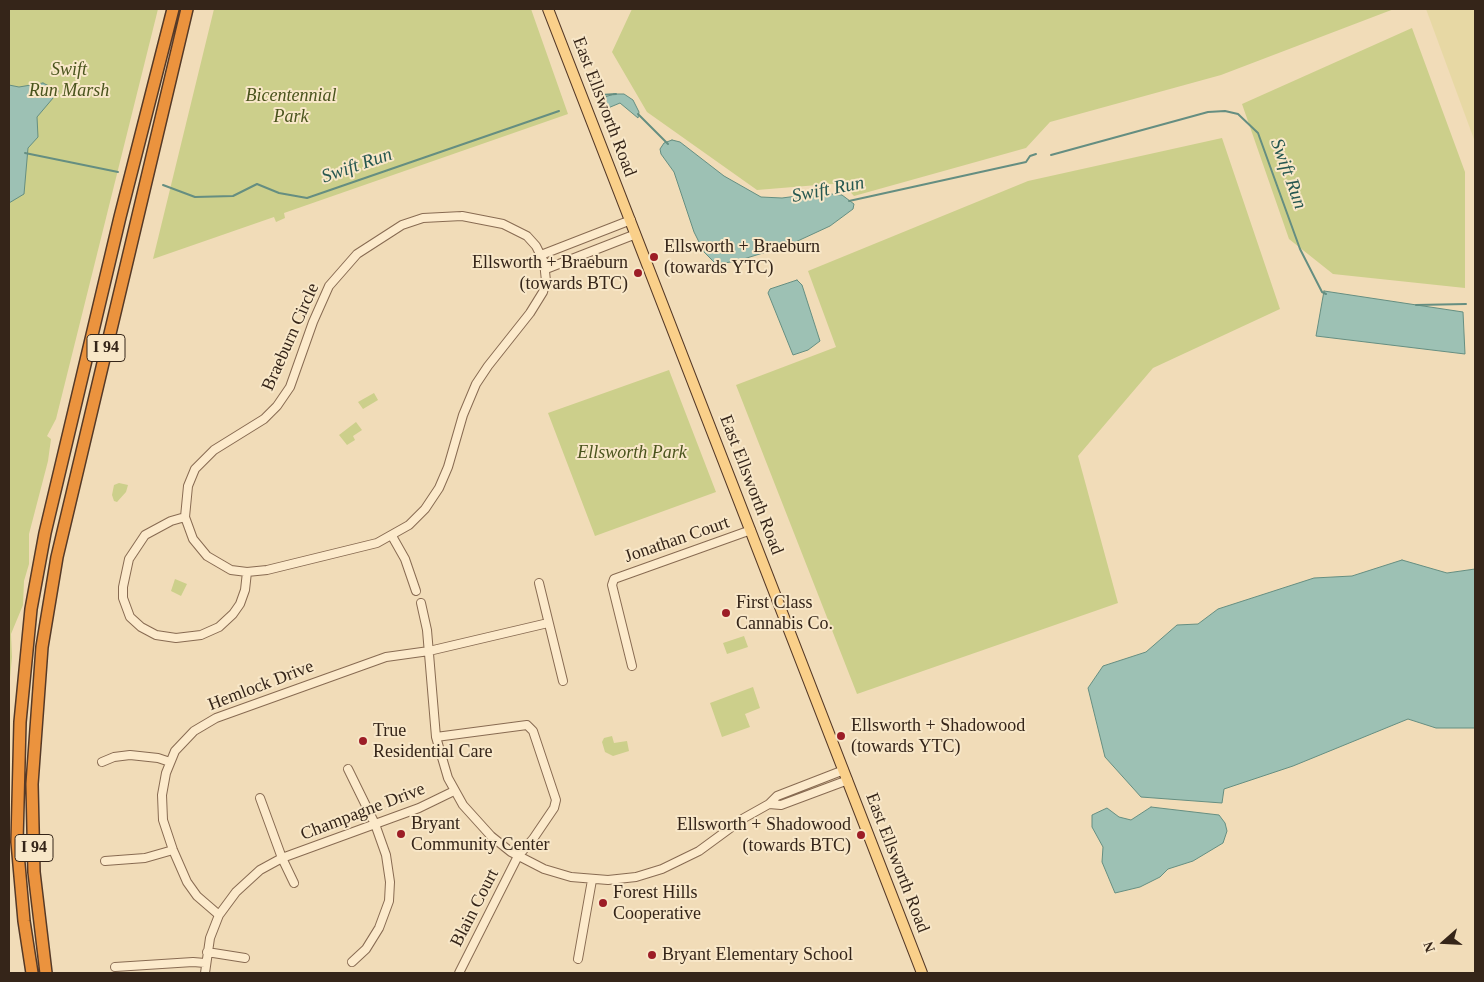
<!DOCTYPE html>
<html>
<head>
<meta charset="utf-8">
<style>
	body { margin:0 }
	#map { position:relative; width:1484px; height:982px; overflow:hidden; background:#f1dcb8; font-family:"Times New Roman",serif }
	canvas { display:block }
	.frame { position:absolute; inset:0; border:10px solid #352519; pointer-events:none }
	.north { position:absolute; left:1419px; top:917px; width:50px; height:50px; -webkit-text-stroke:4px #f8e7c8; paint-order:stroke; rotate:251deg; font-size:14px; font-weight:700; line-height:20px; text-align:center; color:#352519 }
	.north::after { content:''; display:block; margin:auto; width:18px; height:22px; background:#352519; clip-path:polygon(50% 0,100% 100%,50% 72%,0 100%) }
</style>
</head>
<body>
<div id="map">
<canvas width="1484" height="982"></canvas>
<div class="frame"></div>
<div class="north">N</div>
</div>
<script>
const c = document.querySelector('canvas').getContext('2d');
c.lineJoin = 'round';
function fillPath(path, color) {
  c.fillStyle = color;
  c.fill(path, 'evenodd');
}
function poly(rows) {
  const path = new Path2D();
  for (const r of rows) {
    path.moveTo(r[0], r[1]);
    for (let i = 2; i < r.length; i += 2) path.lineTo(r[i], r[i + 1]);
  }
  return path;
}
function trace(path, color, width, dash) {
  c.strokeStyle = color;
  c.lineWidth = width;
  c.lineCap = dash ? 'butt' : 'round';
  c.setLineDash(dash || []);
  c.stroke(path);
}
function drawText(font, color, halo, rows, align = 'center') {
  c.font = font + ' "Times New Roman",serif';
  c.lineWidth = 4;
  c.setLineDash([]);
  c.textBaseline = 'middle';
  c.strokeStyle = halo;
  c.fillStyle = color;
  for (const [text, x, y, turn = 0] of rows) {
    c.save();
    c.translate(x, y);
    c.rotate((+turn || 0) * Math.PI / 180);
    c.textAlign = isNaN(turn) ? turn : align;
    if (halo) c.strokeText(text, 0, 0);
    c.fillText(text, 0, 0);
    c.restore();
  }
}
fillPath(poly([
	[1426,9,1475,9,1475,142]
]), '#e7d8a4');
fillPath(poly([
	[9,9,158,9,56,419,47,436,51,439,48,461,29,534,29,564,24,581,23,605,11,634,12,657,9,689],
	[214,9,531,9,568,114,284,213,285,218,276,222,274,217,153,259],
	[632,9,1394,9,1221,75,1050,122,1026,148,854,196,842,183,757,190,647,112,612,52],
	[1412,28,1465,172,1465,288,1333,274,1289,239,1242,104],
	[1222,138,1280,309,1153,368,1078,456,1118,603,857,694,736,385,836,347,808,271,1028,181],
	[669,370,716,492,595,536,548,413],
	[374,393,378,400,363,409,358,402],
	[356,422,362,430,353,436,355,440,347,445,339,435],
	[119,483,128,485,126,492,117,502,114,501,112,495,114,485],
	[175,579,187,584,181,596,171,591],
	[744,636,748,647,727,654,723,643],
	[753,687,760,708,745,714,750,727,722,737,710,703],
	[612,736,614,743,627,741,629,751,613,756,605,752,602,742,604,738]
]), '#cccf8b');
const water = poly([
	[43,83,59,91,37,117,38,137,28,148,24,194,9,203,9,85,19,87,43,83],
	[614,94,624,94,633,100,639,112,638,118,620,103,608,108,605,97,614,94],
	[672,140,680,142,724,176,761,197,782,198,820,193,842,195,854,204,853,209,830,226,789,245,737,261,724,263,714,262,704,252,694,232,674,172,661,154,660,149,664,143,672,140],
	[797,280,802,285,820,341,808,350,793,355,768,293,770,289,797,280],
	[1324,291,1463,312,1465,354,1316,336,1324,291],
	[1402,560,1447,573,1475,569,1475,728,1436,728,1408,719,1293,766,1224,789,1222,803,1141,797,1105,757,1088,688,1103,666,1146,652,1177,625,1198,624,1218,609,1314,578,1352,576,1402,560],
	[1151,807,1219,815,1225,823,1227,831,1223,843,1193,861,1168,869,1160,877,1140,887,1115,893,1102,862,1103,847,1092,827,1092,815,1107,808,1119,817,1131,820,1151,807]
]);
fillPath(water, '#9dc1b4');
trace(water, '#658e81', 1);
trace(poly([
	[601,95,616,94],
	[638,114,668,144],
	[25,153,118,172],
	[1051,155,1208,112,1225,111,1238,114,1258,133,1300,249,1322,292,1326,294],
	[163,185,195,197,233,196,257,184,279,193,307,198,559,111],
	[849,201,1026,162,1030,156,1036,154],
	[1416,305,1466,304]
]), '#658e81', 2);
const minor = poly([
	[462,216,503,224,527,236,536,246,544,262,546,281,543,292,530,313,488,366,476,384,463,415,448,467,439,488,425,509,409,525,377,543,267,570,247,572,231,570,207,556,193,539,185,517,188,486,195,469,214,450,264,419,277,406,290,387,313,322,329,286,357,254,402,225,423,218,462,216],
	[541,255,631,220],
	[546,269,636,234],
	[185,517,171,521,145,535,129,559,123,587,123,598,130,617,141,627,156,635,176,638,201,635,219,627,233,614,240,604,245,590,247,572],
	[392,536,405,559,416,591],
	[539,583,563,681],
	[421,603,427,630,436,737,448,778,463,805,491,836,511,852,544,869,571,877,608,880,636,877,662,869,699,851,744,818,769,804,777,796,844,770],
	[632,666,612,585,614,579,751,530],
	[436,737,527,725,533,731,556,800,554,808,533,839,518,856,459,973],
	[102,762,114,757,130,755,158,758,170,762],
	[348,769,375,824,386,855,390,882,389,901,379,928,366,949,352,962],
	[260,798,282,858,294,883],
	[769,804,781,805,848,780],
	[105,861,145,858,173,850],
	[219,915,197,896,187,882,173,850,163,820,162,795,166,773,175,751,194,731,216,718,386,657,429,651,548,623],
	[207,952,245,958],
	[578,959,592,880],
	[115,967,193,962,205,963],
	[205,973,210,938,219,915,236,892,260,870,282,858,419,808,454,791]
]);
const major = poly([
	[548,9,922,973]
]);
const highway = poly([
	[32,973,24,921,17,842,20,722,31,609,45,533,120,217,173,9],
	[46,973,34,872,32,784,42,647,57,557,187,9]
]);
trace(minor, '#886b52', 10);
trace(major, '#553927', 12);
trace(highway, '#553927', 14);
trace(minor, '#fceacb', 8);
trace(major, '#fad08a', 10);
trace(highway, '#eb933e', 11);
for (const [x, y, r, color] of [
	[654,257,5,"#9c1d26"],
	[638,273,5,"#9c1d26"],
	[726,613,5,"#9c1d26"],
	[841,736,5,"#9c1d26"],
	[363,741,5,"#9c1d26"],
	[401,834,5,"#9c1d26"],
	[861,835,5,"#9c1d26"],
	[603,903,5,"#9c1d26"],
	[652,955,5,"#9c1d26"]
]) {
  const dot = new Path2D();
  dot.arc(x, y, r, 0, 2 * Math.PI);
  c.fillStyle = color;
  c.fill(dot);
  trace(dot, '#f8e7c8', 2);
}
for (const [x, y, w] of [
	[106,348,38],
	[34,848,38]
]) {
  const box = new Path2D();
  box.roundRect(x - w / 2, y - 13.5, w, 27, 4);
  c.fillStyle = '#f8e7c8';
  c.fill(box);
  trace(box, '#352519', 1);
}
drawText('bold 16px', '#352519', null, [
	["I 94",106,348],
	["I 94",34,848]
]);
drawText('italic 18px', '#4a541d', '#f8e7c8', [
	["Swift",69,70],
	["Run Marsh",69,91],
	["Bicentennial",291,96],
	["Park",291,117],
	["Ellsworth Park",632,453]
]);
drawText('18px', '#352519', '#f8e7c8', [
	["East Ellsworth Road",604,107,69],
	["Braeburn Circle",291,337,-66],
	["East Ellsworth Road",751,485,69],
	["Jonathan Court",677,540,-19],
	["Hemlock Drive",261,686,-21],
	["Champagne Drive",363,812,-21],
	["East Ellsworth Road",897,863,69],
	["Blain Court",475,908,-63]
]);
drawText('18px', '#352519', '#f8e7c8', [
	["Ellsworth + Braeburn",664,247],
	["(towards YTC)",664,268],
	["Ellsworth + Braeburn",628,263,"right"],
	["(towards BTC)",628,284,"right"],
	["First Class",736,603],
	["Cannabis Co.",736,624],
	["Ellsworth + Shadowood",851,726],
	["(towards YTC)",851,747],
	["True",373,731],
	["Residential Care",373,752],
	["Bryant",411,824],
	["Community Center",411,845],
	["Ellsworth + Shadowood",851,825,"right"],
	["(towards BTC)",851,846,"right"],
	["Forest Hills",613,893],
	["Cooperative",613,914],
	["Bryant Elementary School",662,955]
], 'left');
drawText('italic 19px', '#265750', '#f8e7c8', [
	["Swift Run",357,166,-19],
	["Swift Run",1288,174,70],
	["Swift Run",828,190,-11]
]);
</script>
</body>
</html>
